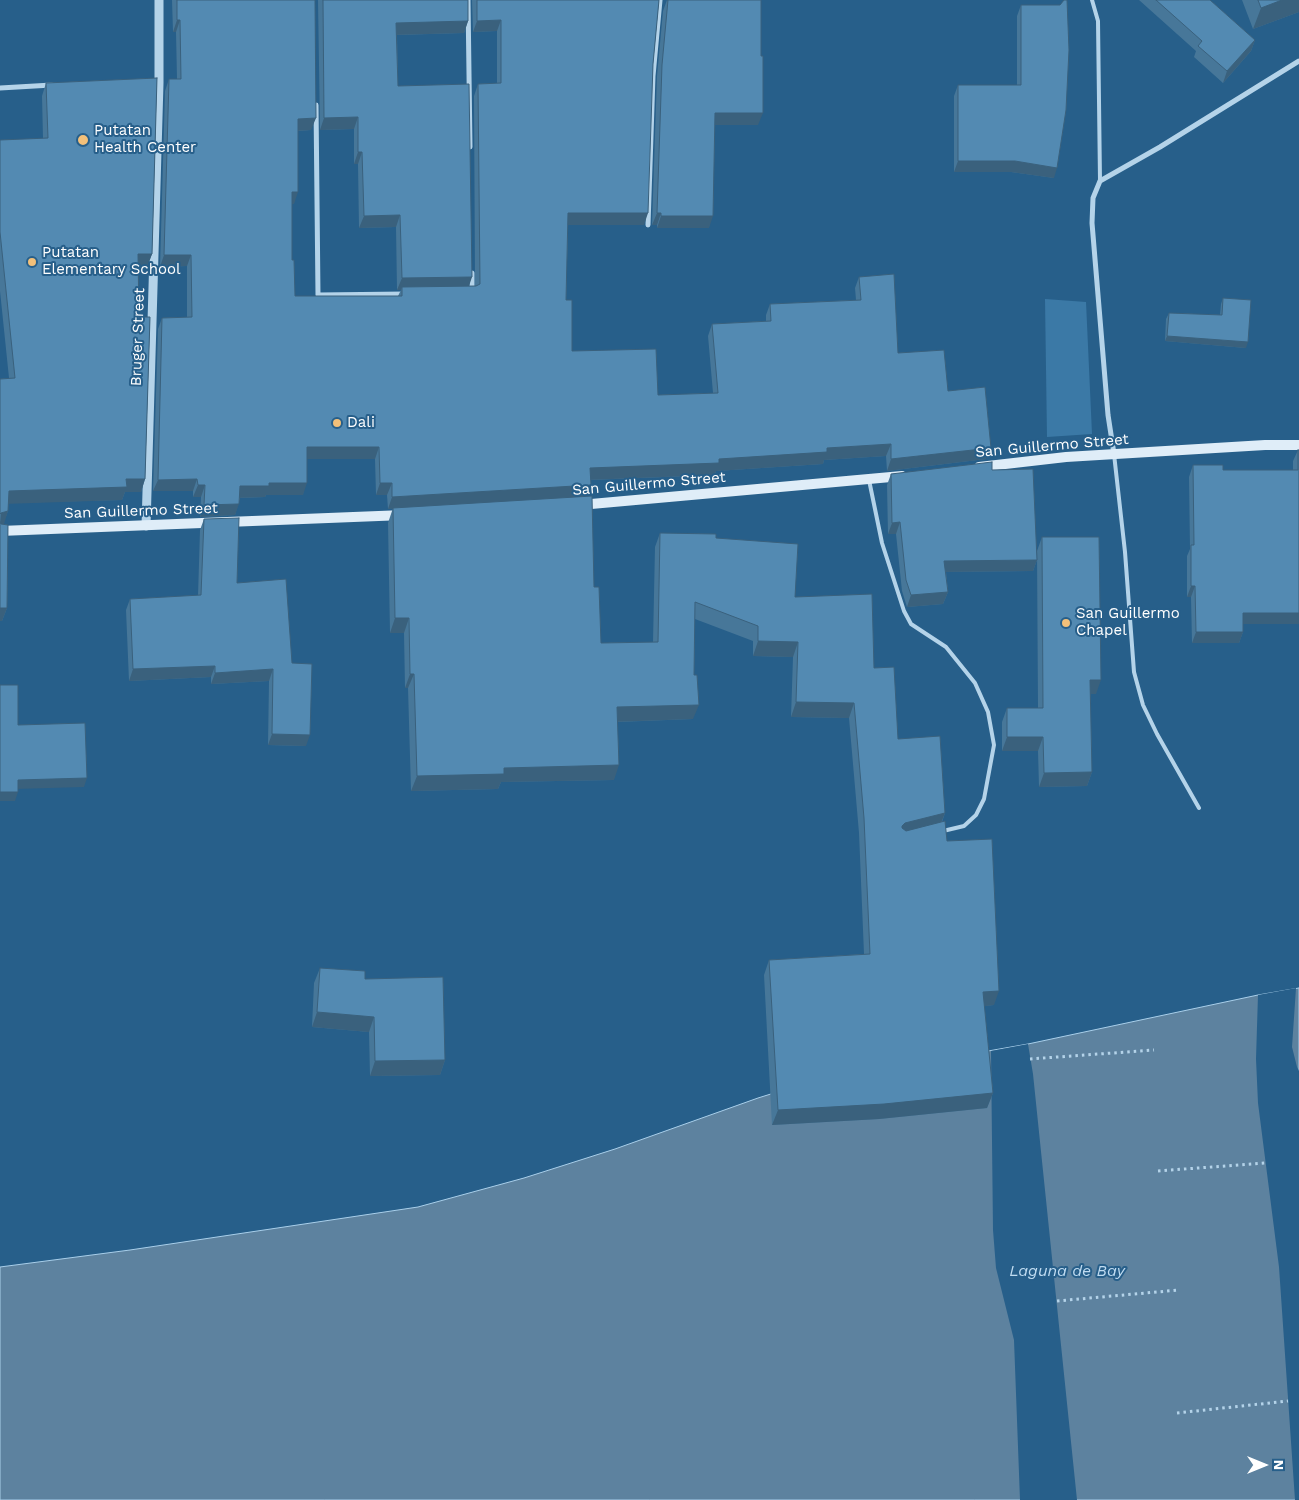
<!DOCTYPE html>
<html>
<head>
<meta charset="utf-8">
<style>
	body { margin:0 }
	#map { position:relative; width:1299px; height:1500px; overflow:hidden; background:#275f8a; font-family:"Work Sans",sans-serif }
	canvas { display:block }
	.north { position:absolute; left:1239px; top:1440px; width:50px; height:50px; -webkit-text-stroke:4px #275f8a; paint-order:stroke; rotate:90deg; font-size:14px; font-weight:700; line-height:20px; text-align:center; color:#fff }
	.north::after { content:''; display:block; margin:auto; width:18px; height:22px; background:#fff; clip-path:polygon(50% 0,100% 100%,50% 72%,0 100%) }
</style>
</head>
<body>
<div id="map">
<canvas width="1299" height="1500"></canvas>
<div class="north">N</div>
</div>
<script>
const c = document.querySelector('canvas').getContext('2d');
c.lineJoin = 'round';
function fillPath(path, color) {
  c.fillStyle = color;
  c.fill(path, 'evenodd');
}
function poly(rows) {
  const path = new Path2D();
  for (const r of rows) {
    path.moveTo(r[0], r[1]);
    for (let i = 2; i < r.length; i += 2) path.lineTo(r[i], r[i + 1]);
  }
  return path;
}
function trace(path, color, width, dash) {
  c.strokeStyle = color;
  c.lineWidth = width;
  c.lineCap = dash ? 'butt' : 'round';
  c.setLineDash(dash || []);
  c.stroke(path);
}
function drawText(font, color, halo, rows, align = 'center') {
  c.font = font + ' "Work Sans",sans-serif';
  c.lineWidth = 4;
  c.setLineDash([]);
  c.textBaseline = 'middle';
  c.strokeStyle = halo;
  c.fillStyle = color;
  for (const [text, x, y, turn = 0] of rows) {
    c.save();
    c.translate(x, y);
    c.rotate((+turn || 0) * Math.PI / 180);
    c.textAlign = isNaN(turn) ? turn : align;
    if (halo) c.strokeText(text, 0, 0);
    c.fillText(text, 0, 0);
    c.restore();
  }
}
fillPath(poly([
	[1045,299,1086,302,1092,434,1047,437]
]), '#3b79a6');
const water = poly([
	[1299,988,1299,1500,0,1500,0,1267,130,1250,418,1207,524,1178,615,1149,758,1098,806,1083,1028,1044,1258,995,1299,988]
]);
fillPath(water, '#5d829f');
trace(water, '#a9cfea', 1);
fillPath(poly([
	[1296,988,1292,1047,1297,1067,1299,1071,1299,1500,1295,1500,1279,1267,1258,1103,1256,1059,1258,995],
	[1028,1044,1033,1074,1077,1500,1020,1500,1014,1340,996,1268,993,1230,991,1051]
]), '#275f8a');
trace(poly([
	[1030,1059,1154,1050],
	[1158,1171,1265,1163],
	[1057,1301,1179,1290],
	[1177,1413,1288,1401]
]), '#b4d3e9', 3, [2.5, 4]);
trace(poly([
	[1092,0,1098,21,1100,181],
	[1114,454,1125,552,1134,672,1143,705,1157,734,1199,808],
	[869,480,882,543,904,611,911,624,946,647,975,683,988,712,994,745,984,799,976,815,964,826,943,831]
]), '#b4d3e9', 4);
trace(poly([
	[468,0,470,147],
	[0,88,52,85],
	[316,105,318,295,405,294],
	[648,225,653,76,660,0],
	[472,273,472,292],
	[1114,454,1108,415,1092,223,1093,198,1100,181,1160,147,1299,61]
]), '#b4d3e9', 5);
trace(poly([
	[146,526,159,83,159,0]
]), '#b4d3e9', 9);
trace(poly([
	[979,467,1066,457,1265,445,1299,445],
	[580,505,902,476],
	[0,531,404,515]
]), '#dfedf8', 10);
fillPath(poly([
	[172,0,315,0,311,130,298,131,294,204,292,204,292,260,295,296,398,296,401,290,397,290,396,227,359,228,358,164,354,164,354,129,320,130,318,0,468,0,468,21,464,33,397,35,398,86,469,286,475,286,474,96,478,84,497,83,497,31,473,32,472,0,659,0,653,64,644,225,568,225,566,300,572,351,658,395,713,393,708,336,712,324,766,321,766,315,770,304,856,300,855,288,859,277,898,353,948,391,986,459,887,471,886,456,824,460,823,464,716,471,715,475,591,480,591,485,587,496,594,587,601,643,653,642,655,547,660,533,716,538,795,597,874,668,898,739,945,813,942,822,947,841,994,1005,984,1006,993,1093,987,1108,879,1119,772,1125,764,975,769,960,864,954,859,833,849,718,791,717,793,657,753,656,753,641,695,619,693,719,617,722,614,780,501,782,498,789,411,791,408,688,405,688,404,633,390,633,388,523,393,508,388,509,387,495,376,495,375,459,307,459,303,495,266,495,265,497,240,498,235,515,200,517,201,497,193,497,193,491,153,491,158,329,162,318,187,317,187,266,160,267,165,91,169,79,177,79,176,32,173,32],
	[667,0,758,125,715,125,709,228,657,228,657,225,652,225,657,76,663,11],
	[1139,0,1210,0,1255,40,1251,51,1223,83,1194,57,1196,51],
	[1242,0,1299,0,1299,12,1253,29],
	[1021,5,1054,178,1011,172,954,172,954,96,958,85,1017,85,1017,16],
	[157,78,152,254,147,267,138,267,139,317,150,317,145,479,141,492,125,492,122,500,8,503,8,511,3,524,8,525,7,608,2,621,0,621,0,379,9,378,0,291,0,140,43,139,42,96,46,83],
	[1223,298,1246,348,1165,341,1166,319,1169,313,1220,315,1221,304],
	[1298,450,1299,624,1243,624,1243,632,1239,643,1192,643,1191,597,1187,597,1187,556,1190,549,1189,477,1193,465,1223,470,1293,470,1293,461],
	[992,470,1037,560,1033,571,946,572,948,592,943,604,907,607,902,591,896,534,888,534,887,485,891,474],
	[204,519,237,583,292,663,306,746,268,745,269,681,211,684,211,677,129,681,126,610,130,599,198,596,200,530],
	[1042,537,1096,694,1090,694,1092,772,1087,786,1039,787,1038,751,1002,751,1002,722,1007,708,1038,708,1037,551],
	[320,968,365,979,445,1060,440,1075,370,1076,369,1032,312,1027,314,983]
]), '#477799');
fillPath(poly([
	[1282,0,1299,0,1299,12,1253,29,1261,8],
	[177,20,180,20,176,32,173,32],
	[501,20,497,31,473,32,477,21],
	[468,21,464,33,392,35,396,23],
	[1255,40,1251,51,1223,83,1227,71],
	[715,113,763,113,758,125,710,125],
	[358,117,354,129,320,130,324,118],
	[316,118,311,130,294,131,298,119],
	[358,152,362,152,358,164,354,164],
	[958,161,1015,161,1057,168,1054,178,1011,172,954,172],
	[292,192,298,192,294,204,287,204],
	[568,213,648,213,644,225,564,225],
	[657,213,661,213,657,225,652,225],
	[400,215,396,227,359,228,364,216],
	[661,216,713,216,709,228,657,228],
	[138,254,152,254,147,267,133,267],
	[164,255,191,255,187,266,160,267],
	[472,277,468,289,402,287,401,290,397,290,402,278],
	[1167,336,1248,342,1246,348,1165,341],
	[891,444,886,456,824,460,823,464,716,471,715,475,586,480,590,468,827,448],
	[307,447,379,447,375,459,302,459],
	[991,448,986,459,887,471,891,459],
	[126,479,145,479,141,492,125,492,122,500,4,504,9,491],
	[197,479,193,491,153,491,158,480],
	[269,483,307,483,303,495,266,495,265,497,236,498,240,486],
	[380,483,392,483,387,495,376,495],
	[198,485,205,485,201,497,193,497],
	[591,485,587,497,388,509,392,497],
	[239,504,235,515,200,517,204,505],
	[8,511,4,524,0,525,1,513],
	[900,522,896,534,888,534,892,523],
	[1037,560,1033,571,940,572,944,561],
	[1191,586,1195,586,1191,597,1187,597],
	[948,592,943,604,907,607,911,595],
	[0,608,7,608,2,621,0,621],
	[1243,613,1299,613,1299,624,1239,624],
	[395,618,409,618,404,633,390,633],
	[1196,632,1243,632,1239,643,1192,643],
	[758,641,798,642,793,657,753,656],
	[215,666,211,677,129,681,133,669],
	[273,669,269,681,211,684,215,673],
	[410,674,414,674,408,688,405,688],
	[1090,680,1101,680,1096,694,1085,694],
	[796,702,854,703,849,718,791,717],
	[699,705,693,719,611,722,617,707],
	[272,734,310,735,306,746,268,745],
	[1007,737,1043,737,1038,751,1002,751],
	[619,765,614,780,501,782,498,789,411,791,417,776,504,768],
	[1092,772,1087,786,1039,787,1044,773],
	[87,778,84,787,15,789,18,780],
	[0,792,18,792,15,801,0,801],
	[945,813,939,828,899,838,902,826,905,823],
	[999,991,994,1005,977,1007,983,992],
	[317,1012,374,1017,369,1032,312,1027],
	[445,1060,440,1075,370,1076,375,1061],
	[993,1093,987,1108,879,1119,772,1125,778,1110]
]), '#3a617d');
const building = poly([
	[177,0,315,0,316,118,298,119,298,192,292,192,292,260,294,260,295,296,402,296,402,287,476,286,480,284,478,84,501,83,501,20,477,21,477,0,659,0,653,64,648,213,568,213,566,300,572,300,572,351,656,349,658,395,718,393,712,324,771,321,770,304,861,300,859,277,894,274,898,353,944,350,948,391,985,387,991,448,891,459,891,444,827,448,827,452,719,459,719,463,590,468,591,485,392,497,392,483,380,483,379,447,307,447,307,483,269,483,269,486,240,486,239,504,204,505,205,485,198,485,197,479,158,480,162,318,192,317,191,255,164,255,169,79,181,79,180,20,177,20,177,0],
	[323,0,468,0,468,21,396,23,398,86,469,84,472,277,402,278,400,215,364,216,362,152,358,152,358,117,324,118,323,0],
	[668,0,761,0,761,56,763,56,763,113,715,113,713,216,661,216,661,213,657,213,662,65,668,0],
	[1064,0,1067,0,1069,50,1066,110,1057,168,1015,161,958,161,958,85,1021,85,1021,5,1060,5,1064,0],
	[1156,0,1210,0,1255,40,1227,71,1198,46,1202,41,1156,0],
	[1258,0,1282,0,1261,8,1258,0],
	[157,78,152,254,138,254,139,317,150,317,145,479,126,479,127,487,9,491,8,511,1,513,0,514,0,379,15,378,0,232,0,140,48,138,46,83,157,78],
	[1223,298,1251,300,1248,342,1167,336,1169,313,1222,315,1223,298],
	[1298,450,1299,450,1299,613,1243,613,1243,632,1196,632,1195,586,1191,586,1191,545,1194,545,1193,465,1223,465,1223,470,1298,470,1298,450],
	[992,462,992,470,1033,469,1037,560,944,561,948,592,911,595,906,580,900,522,892,523,891,474,992,462],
	[592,496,594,587,599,587,601,643,658,642,660,533,716,534,716,538,798,544,795,597,872,594,874,668,894,667,898,739,940,736,945,813,905,823,902,826,902,828,906,831,945,821,947,841,992,839,999,991,983,992,993,1093,884,1104,778,1110,769,960,870,954,864,818,854,703,796,702,798,642,758,641,758,626,695,602,694,675,697,675,699,705,617,707,619,765,504,768,504,774,417,776,414,674,410,674,409,618,395,618,393,508,592,496],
	[239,518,237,583,286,579,292,663,312,664,310,735,272,734,273,669,215,673,215,666,133,669,130,599,201,595,204,519,239,518],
	[0,522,1,524,8,525,7,608,0,608,0,522],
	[1042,537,1099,537,1101,680,1090,680,1092,772,1044,773,1043,737,1007,737,1007,708,1043,708,1042,537],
	[0,685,18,685,18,725,85,723,87,778,18,780,18,792,0,792,0,685],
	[320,968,365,971,365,979,443,977,445,1060,375,1061,374,1017,317,1012,320,968]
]);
fillPath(building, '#538ab2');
trace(building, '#3a617d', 1);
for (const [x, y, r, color] of [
	[83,140,6,"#f2c07a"],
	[32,262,5,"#f2c07a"],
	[337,423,5,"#f2c07a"],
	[1066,623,5,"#f2c07a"]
]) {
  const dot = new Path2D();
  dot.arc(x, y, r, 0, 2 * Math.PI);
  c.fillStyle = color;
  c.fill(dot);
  trace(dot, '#275f8a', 2);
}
drawText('15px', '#fff', '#275f8a', [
	["Putatan",94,131],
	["Health Center",94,148],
	["Putatan",42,253],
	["Elementary School",42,270],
	["Dali",347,423],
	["San Guillermo",1076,614],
	["Chapel",1076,631]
], 'left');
drawText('15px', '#fff', '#275f8a', [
	["Bruger Street",138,337,-88],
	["San Guillermo Street",1052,446,-5],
	["San Guillermo Street",649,484,-5],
	["San Guillermo Street",141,511,-2]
]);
drawText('italic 16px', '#c0dcf1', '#275f8a', [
	["Laguna de Bay",1067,1271]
]);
</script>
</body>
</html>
